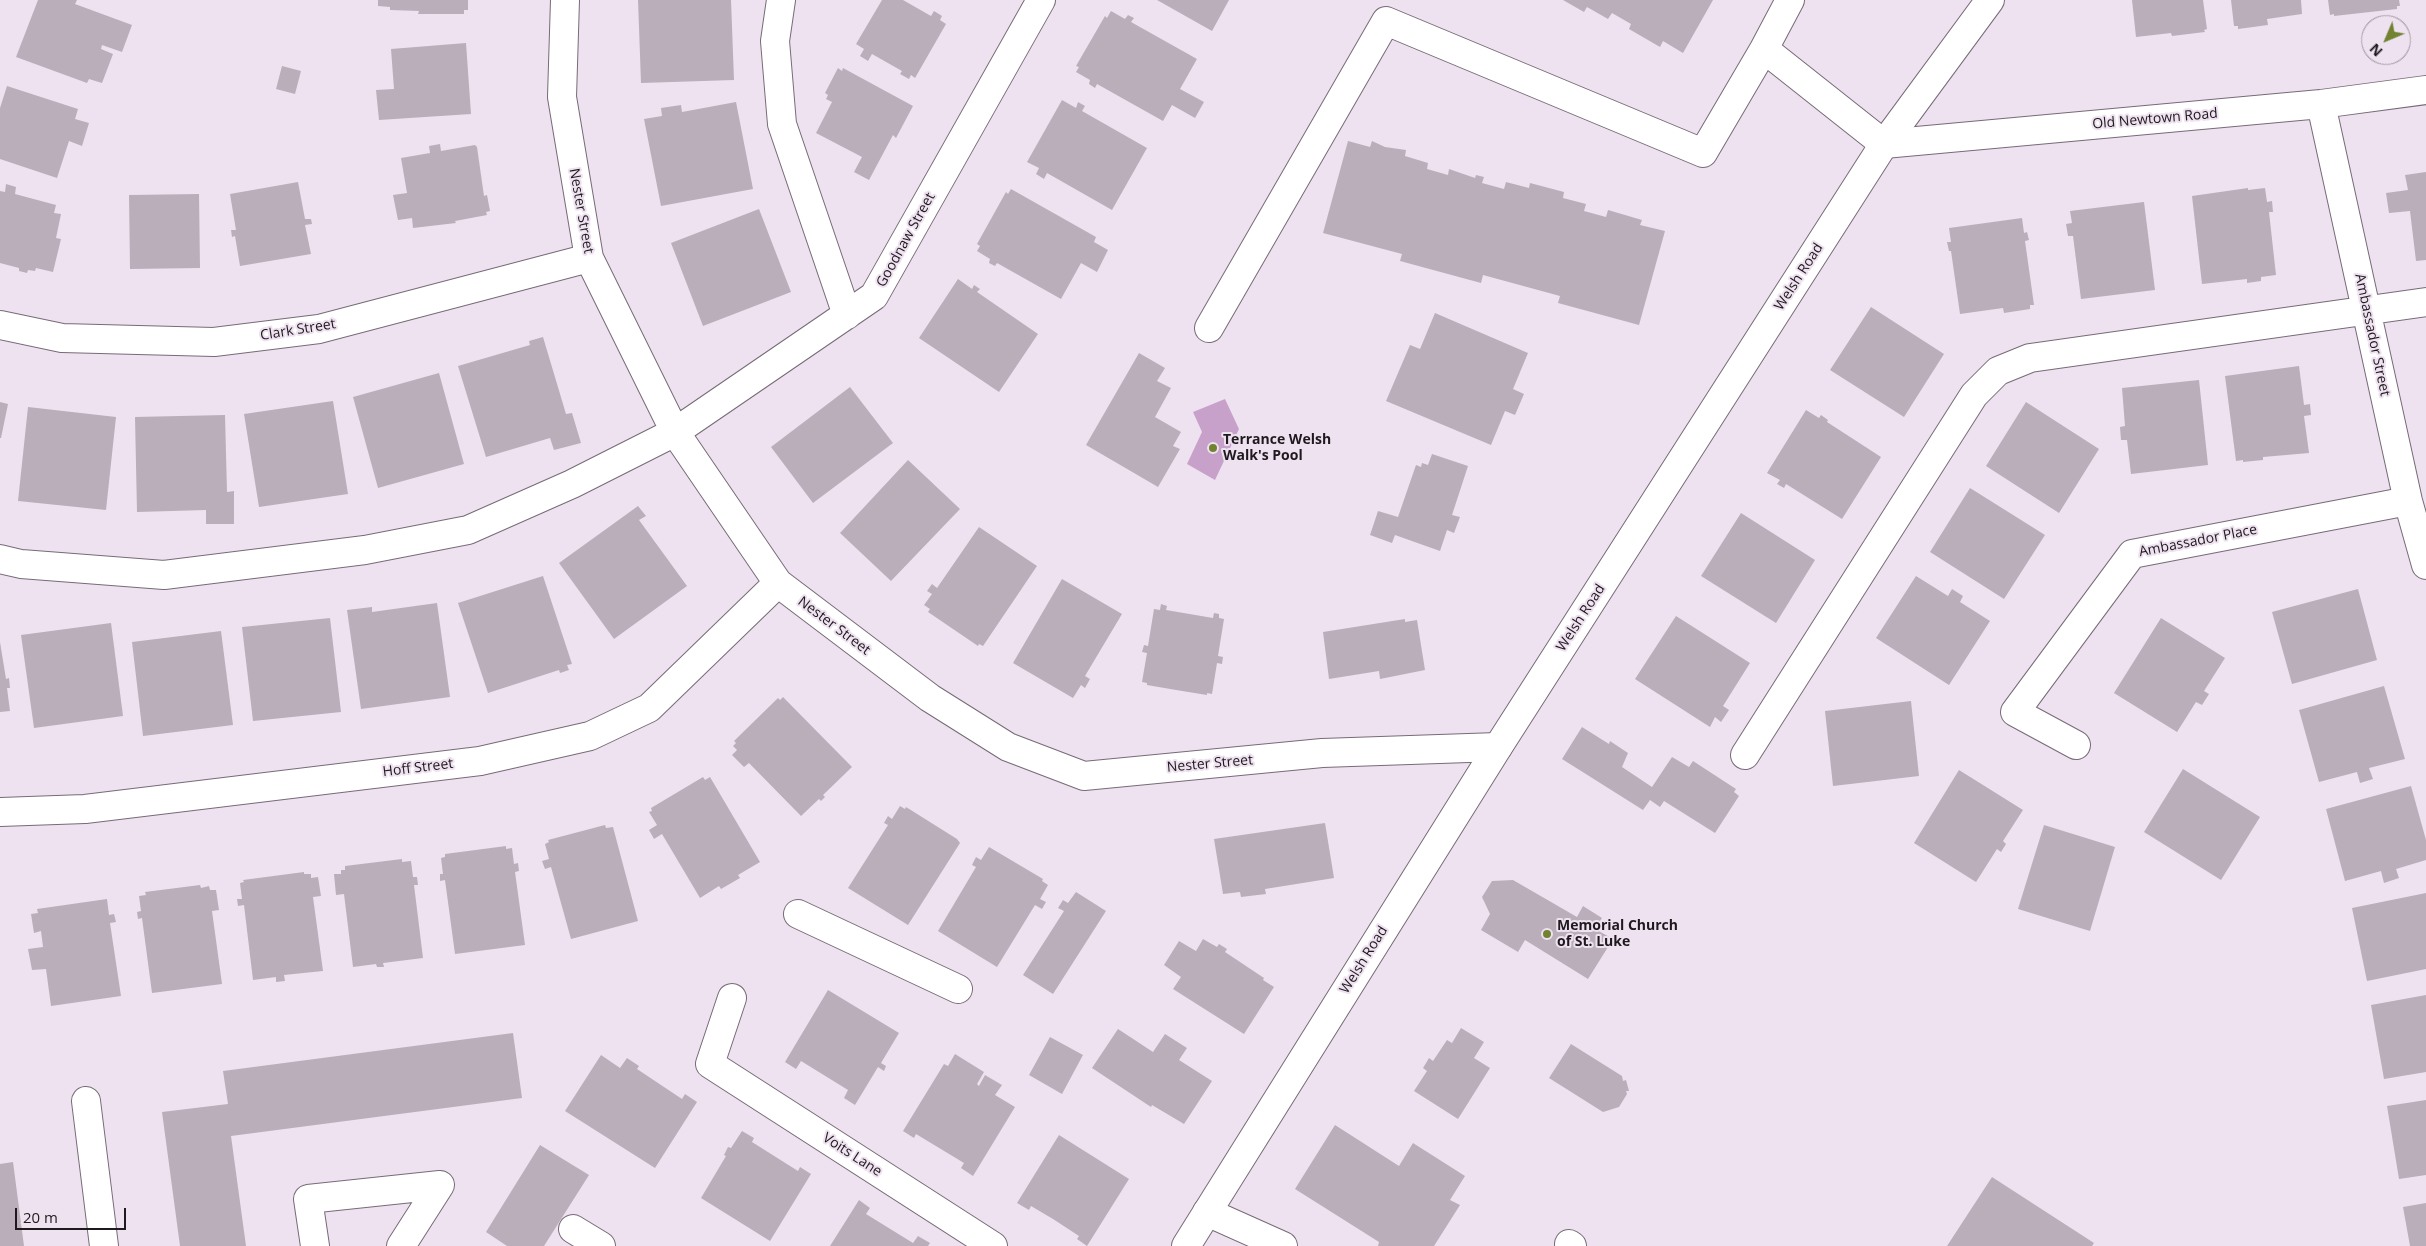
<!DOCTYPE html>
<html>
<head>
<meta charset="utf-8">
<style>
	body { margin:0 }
	#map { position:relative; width:2426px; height:1246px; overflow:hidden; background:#efe2f0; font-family:"Open Sans",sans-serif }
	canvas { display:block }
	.north { position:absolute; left:2361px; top:15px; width:50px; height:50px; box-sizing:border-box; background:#efe2f0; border:1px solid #9b929c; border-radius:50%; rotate:225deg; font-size:14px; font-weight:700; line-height:20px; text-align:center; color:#1e191e }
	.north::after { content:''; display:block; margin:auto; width:18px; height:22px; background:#718231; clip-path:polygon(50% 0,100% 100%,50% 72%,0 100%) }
	.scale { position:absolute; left:15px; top:1208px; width:111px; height:22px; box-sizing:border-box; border:2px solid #1e191e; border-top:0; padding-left:6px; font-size:15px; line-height:18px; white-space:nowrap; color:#1e191e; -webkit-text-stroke:4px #efe2f0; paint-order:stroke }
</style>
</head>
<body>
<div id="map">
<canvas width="2426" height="1246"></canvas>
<div class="north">N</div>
<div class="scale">20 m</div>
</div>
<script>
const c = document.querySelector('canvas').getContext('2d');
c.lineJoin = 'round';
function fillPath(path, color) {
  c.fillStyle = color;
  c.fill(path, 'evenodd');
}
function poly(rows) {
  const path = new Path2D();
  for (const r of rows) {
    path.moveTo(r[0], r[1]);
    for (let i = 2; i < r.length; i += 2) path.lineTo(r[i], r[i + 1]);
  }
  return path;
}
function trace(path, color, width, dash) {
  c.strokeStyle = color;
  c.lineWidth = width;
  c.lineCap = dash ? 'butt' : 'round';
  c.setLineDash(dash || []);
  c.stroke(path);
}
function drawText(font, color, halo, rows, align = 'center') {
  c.font = font + ' "Open Sans",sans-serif';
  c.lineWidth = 4;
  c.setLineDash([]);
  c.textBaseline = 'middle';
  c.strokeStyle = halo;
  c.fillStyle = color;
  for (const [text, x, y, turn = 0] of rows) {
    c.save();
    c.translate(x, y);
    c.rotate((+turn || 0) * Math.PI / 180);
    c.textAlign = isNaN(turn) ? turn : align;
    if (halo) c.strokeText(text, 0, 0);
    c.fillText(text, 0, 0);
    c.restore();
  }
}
fillPath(poly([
	[1225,399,1239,429,1215,480,1187,464,1202,432,1193,412]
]), '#c7a1ca');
fillPath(poly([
	[38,0,77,0,75,4,132,25,122,52,102,45,101,49,113,54,102,83,89,79,87,83,16,57],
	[378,0,468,0,468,10,464,10,464,14,418,14,419,11,390,10,390,7,378,6],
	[638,0,731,0,734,80,641,83],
	[882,0,903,0,931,16,934,11,942,16,940,20,946,24,915,78,911,75,909,79,900,74,902,71,872,54,868,61,860,56,864,49,856,44],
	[1157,0,1229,0,1212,31],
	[1563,0,1713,0,1683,53,1663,41,1660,47,1629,29,1631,24,1612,13,1608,19,1587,7,1584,12],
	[2132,0,2203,0,2207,29,2204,30,2205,32,2172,36,2171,33,2136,37],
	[2231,0,2301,0,2302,14,2267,19,2268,25,2238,29,2238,26,2234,26],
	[2328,0,2399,0,2400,6,2397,6,2397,9,2334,16,2334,14,2330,15],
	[1111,11,1125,19,1128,15,1134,18,1131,22,1197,59,1180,89,1204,102,1195,118,1172,105,1163,121,1097,84,1095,88,1089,84,1090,80,1076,72,1079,67,1076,66,1105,16,1107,18],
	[466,43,471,114,379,120,376,90,394,89,391,49],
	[282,66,301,71,295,94,276,89],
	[838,68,842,71,843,68,913,106,896,138,893,135,869,180,854,172,862,157,816,133,832,102,826,99,828,95,825,93],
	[7,86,78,109,75,119,89,123,82,146,69,141,57,178,0,159,0,108],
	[1062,100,1076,108,1078,102,1085,106,1082,111,1147,148,1112,210,1047,173,1044,179,1036,174,1039,168,1027,162],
	[736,102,753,189,661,206,644,119,662,116,661,108,681,105,682,112],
	[1348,141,1370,147,1372,141,1385,147,1406,150,1405,156,1428,163,1427,169,1448,175,1449,169,1475,178,1476,175,1484,177,1482,183,1504,189,1506,182,1529,188,1530,183,1564,192,1563,198,1586,204,1584,211,1606,217,1608,210,1642,220,1640,225,1665,231,1639,325,1558,303,1560,296,1483,275,1481,283,1400,261,1402,254,1323,233],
	[440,144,441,151,475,145,477,147,484,196,487,195,490,211,486,212,487,215,455,221,456,223,413,228,412,218,398,220,393,195,407,193,401,158,430,153,429,146],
	[2426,172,2426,260,2416,261,2410,211,2389,213,2386,193,2408,190,2405,175],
	[298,182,305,219,311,219,312,224,305,225,311,254,240,266,235,236,232,237,231,230,236,230,230,194],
	[6,184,16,187,15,194,56,205,54,213,61,214,56,238,61,239,53,272,36,268,35,271,28,270,27,273,19,271,19,268,0,263,0,191,5,192],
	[2248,188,2248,190,2265,188,2267,202,2272,201,2273,212,2269,212,2276,275,2261,277,2261,281,2247,283,2247,279,2202,284,2192,196],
	[1011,189,1096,237,1094,242,1108,250,1097,272,1081,263,1061,299,997,263,995,266,989,263,990,259,977,251,980,246,977,244,1006,192,1008,194],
	[199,194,200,268,130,269,129,195],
	[2144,202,2155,290,2081,299,2073,236,2068,236,2066,224,2072,223,2070,211],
	[759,209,791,292,703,326,671,243],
	[2022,218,2024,233,2027,232,2029,240,2025,241,2034,305,2030,305,2030,309,2004,313,2003,308,1960,314,1951,251,1949,251,1947,242,1951,242,1949,228],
	[958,279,972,289,974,285,980,289,977,292,1038,334,999,392,919,338],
	[1871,307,1944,354,1904,417,1830,370],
	[1435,313,1528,353,1513,389,1524,394,1515,415,1505,411,1491,445,1386,401,1410,345,1420,349],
	[543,337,566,414,572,413,581,443,554,450,550,438,486,457,458,366,530,345,529,341],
	[1139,353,1165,368,1157,381,1171,388,1155,417,1181,432,1173,446,1180,449,1158,487,1086,445],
	[2299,366,2304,405,2310,404,2311,415,2304,416,2309,453,2263,457,2263,460,2243,462,2243,460,2236,461,2225,376],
	[439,373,464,464,378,488,353,397],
	[2199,380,2208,465,2131,474,2127,440,2121,440,2120,427,2125,426,2122,388],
	[850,387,893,443,813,503,771,447],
	[333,401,348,494,259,507,244,414],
	[0,402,8,404,1,438,0,438],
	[2026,402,2099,449,2059,513,1986,466],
	[28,407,116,417,106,510,18,501],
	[1806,410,1819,418,1821,415,1828,420,1827,422,1881,457,1842,519,1786,484,1784,488,1777,484,1780,480,1767,473],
	[225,415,227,492,234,491,234,524,206,524,206,510,137,512,135,417],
	[1432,454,1468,466,1452,515,1460,517,1454,533,1447,530,1440,551,1395,535,1392,543,1370,535,1378,511,1398,517,1416,465,1421,467,1422,463,1428,465],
	[908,460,960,509,891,581,840,533],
	[1970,488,2045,535,2004,599,1930,552],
	[638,506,646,516,639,520,687,586,614,639,559,563],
	[1741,513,1815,560,1776,623,1701,576],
	[979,527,1037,566,983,646,979,644,978,646,928,612,930,609,924,605,932,594,927,591,932,584,937,588],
	[543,576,572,664,567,665,569,670,560,673,559,670,488,693,458,603],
	[1916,576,1948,596,1952,589,1963,596,1960,602,1990,621,1949,685,1876,638],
	[1062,579,1122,614,1085,676,1090,679,1085,688,1081,685,1073,698,1013,663],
	[2358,589,2377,660,2292,684,2272,612],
	[437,603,450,697,361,709,347,610,372,607,372,612],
	[1161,604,1167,606,1166,610,1213,618,1214,613,1219,614,1219,618,1224,619,1218,656,1223,657,1222,664,1217,663,1212,694,1207,693,1207,695,1176,690,1147,685,1147,683,1142,682,1147,653,1142,652,1144,645,1148,646,1154,609,1160,610],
	[1676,616,1750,663,1723,706,1729,710,1721,722,1715,717,1710,727,1635,679],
	[330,618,341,712,253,721,242,627],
	[2161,618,2225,658,2204,691,2209,694,2202,705,2196,702,2177,732,2114,693],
	[1405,619,1405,622,1417,620,1425,670,1380,679,1379,671,1329,679,1323,632],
	[111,623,123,716,34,728,21,635],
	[221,631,233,725,143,736,132,642],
	[0,642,6,679,9,678,10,688,7,688,10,711,0,712],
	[2384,686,2405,759,2369,768,2373,779,2360,783,2357,772,2319,782,2299,710],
	[783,697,852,767,823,795,825,797,821,801,819,799,801,816,749,763,744,767,732,755,737,750,733,746,736,743,734,741,778,698,780,700],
	[1911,701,1919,776,1833,786,1825,711],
	[1582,727,1609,744,1610,741,1628,753,1622,767,1652,787,1672,757,1689,767,1693,761,1736,789,1734,792,1739,796,1715,833,1664,801,1660,807,1650,800,1643,810,1562,759],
	[2183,769,2260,817,2221,880,2144,832],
	[1959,770,2023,810,2003,841,2006,844,2001,852,1997,849,1976,882,1914,843],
	[703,777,705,780,710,777,760,862,738,875,740,878,721,889,719,886,700,898,662,834,654,839,649,830,657,825,649,812,652,811,651,808],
	[2411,786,2426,840,2426,860,2396,869,2399,878,2384,883,2381,871,2345,881,2326,809],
	[900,806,905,809,906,807,957,839,960,843,908,925,848,888,888,825,884,823,888,816,892,819],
	[1325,823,1334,878,1265,889,1266,894,1241,897,1240,892,1223,894,1214,839],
	[605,825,606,828,613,827,638,921,571,939,551,867,545,869,542,861,549,859,545,844,549,842,548,840],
	[2044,825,2115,847,2090,931,2018,909],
	[506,846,506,849,512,848,514,864,518,863,519,871,515,872,525,945,455,954,445,880,440,881,440,874,443,874,441,858,445,857,445,854],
	[989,847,1043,879,1042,881,1048,885,1040,899,1046,902,1042,909,1035,905,997,967,938,931,976,867,972,865,976,857,981,860],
	[402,859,402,862,411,861,413,877,417,877,418,885,414,885,423,958,383,963,384,967,377,967,376,964,353,967,344,894,336,895,334,874,341,874,341,870,345,870,345,866],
	[304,872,304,874,311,874,311,878,318,877,321,896,313,897,323,971,284,975,285,981,276,982,276,977,253,980,244,905,238,906,237,899,242,899,240,883,244,882,243,880],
	[1513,880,1577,917,1583,906,1602,918,1595,929,1613,939,1588,979,1525,940,1518,952,1481,930,1490,914,1482,897,1492,881],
	[200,885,201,888,209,886,210,890,216,890,219,910,212,911,222,984,152,993,142,918,138,919,137,912,141,911,139,896,146,895,145,892],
	[1076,892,1106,911,1053,994,1023,975,1064,911,1058,908,1063,900,1068,903],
	[2426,893,2426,969,2367,981,2352,908],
	[107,899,109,915,114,914,116,922,110,923,121,996,51,1006,46,969,32,970,28,949,43,947,41,931,34,933,31,914,38,913,37,909],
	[1203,939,1217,947,1219,944,1227,949,1225,952,1264,978,1263,980,1274,987,1244,1034,1173,989,1181,977,1164,965,1179,941,1196,951],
	[828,990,899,1033,881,1063,886,1066,884,1071,878,1067,855,1105,844,1098,848,1090,801,1061,796,1069,785,1062],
	[2426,995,2426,1072,2384,1079,2371,1005],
	[1461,1028,1484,1042,1474,1058,1490,1068,1458,1119,1414,1091,1427,1071,1423,1068,1429,1058,1433,1061,1447,1040,1452,1043],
	[1118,1029,1153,1052,1165,1034,1187,1048,1179,1060,1212,1081,1184,1124,1152,1105,1151,1107,1092,1068],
	[513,1033,522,1098,231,1136,246,1246,180,1246,162,1112,228,1104,223,1071],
	[1050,1037,1083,1055,1062,1094,1029,1075],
	[1571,1044,1622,1076,1623,1081,1626,1080,1629,1091,1626,1091,1627,1094,1619,1107,1603,1112,1549,1078],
	[955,1054,984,1072,977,1084,979,1086,985,1075,1002,1085,995,1095,1015,1107,973,1176,961,1168,964,1163,916,1134,914,1138,903,1131,944,1064,948,1066],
	[601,1055,620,1068,627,1058,639,1066,637,1069,682,1099,685,1094,697,1102,655,1168,565,1111],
	[2426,1100,2426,1175,2399,1179,2387,1106],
	[1335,1125,1399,1166,1413,1143,1465,1176,1450,1200,1460,1205,1434,1246,1378,1246,1379,1242,1295,1189],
	[742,1131,754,1138,752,1142,798,1171,800,1167,811,1174,770,1241,701,1198,726,1156,724,1155,728,1147,731,1148],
	[1059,1135,1129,1179,1087,1246,1077,1239,1079,1236,1053,1219,1031,1206,1029,1210,1017,1203],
	[540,1145,589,1175,544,1246,507,1246,486,1232],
	[13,1162,24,1246,0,1246,0,1164],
	[1992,1177,2094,1243,2092,1246,1947,1246],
	[859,1200,870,1208,866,1214,913,1243,918,1236,930,1243,928,1246,830,1246],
	[2426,1203,2426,1246,2410,1246,2403,1207]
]), '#baaebb');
const minor = poly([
	[565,0,562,97,589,258,675,432,778,583,930,698,1008,747,1084,776,1322,753,1498,747],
	[781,0,775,41,782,124,847,315],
	[1764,49,1790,0],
	[2321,104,2408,501,2426,565],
	[0,325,62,338,214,342,319,329,589,258],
	[1209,328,1386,21,1703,153,1764,49,1884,144,2321,104,2426,90],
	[0,559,21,564,164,575,365,550,468,530,572,484,675,432,874,296,1041,0],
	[2076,745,2015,712,2132,554,2408,501],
	[1745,755,1974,395,1998,371,2030,358,2426,302],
	[0,812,85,809,480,761,590,736,649,708,778,583],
	[798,914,958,989],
	[732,998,710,1064,993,1246],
	[86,1101,104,1246],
	[1207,1212,1283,1246],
	[573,1229,601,1246],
	[1569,1244,1572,1246],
	[315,1246,308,1199,440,1185,401,1246]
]);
const major = poly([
	[1186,1246,1498,747,1884,144,1990,0]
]);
trace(minor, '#766b77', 30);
trace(major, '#766b77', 30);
trace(minor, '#fff', 28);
trace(major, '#fff', 28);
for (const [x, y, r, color] of [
	[1213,448,5,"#718231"],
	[1547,934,5,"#718231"]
]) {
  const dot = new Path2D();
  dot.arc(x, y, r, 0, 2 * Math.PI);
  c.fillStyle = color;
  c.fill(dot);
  trace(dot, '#efe2f0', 2);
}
drawText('14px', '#1e191e', '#efe2f0', [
	["Old Newtown Road",2155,119,-5],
	["Nester Street",581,211,80],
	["Goodnaw Street",906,240,-61],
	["Welsh Road",1799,277,-57],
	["Clark Street",298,330,-9],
	["Ambassador Street",2372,335,78],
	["Ambassador Place",2198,541,-11],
	["Welsh Road",1581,618,-57],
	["Nester Street",834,626,37],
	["Nester Street",1210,764,-5],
	["Hoff Street",418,768,-7],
	["Welsh Road",1364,960,-58],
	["Voits Lane",852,1155,33]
]);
drawText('bold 14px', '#1e191e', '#efe2f0', [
	["Terrance Welsh",1223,440],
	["Walk's Pool",1223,456],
	["Memorial Church",1557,926],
	["of St. Luke",1557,942]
], 'left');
</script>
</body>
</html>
